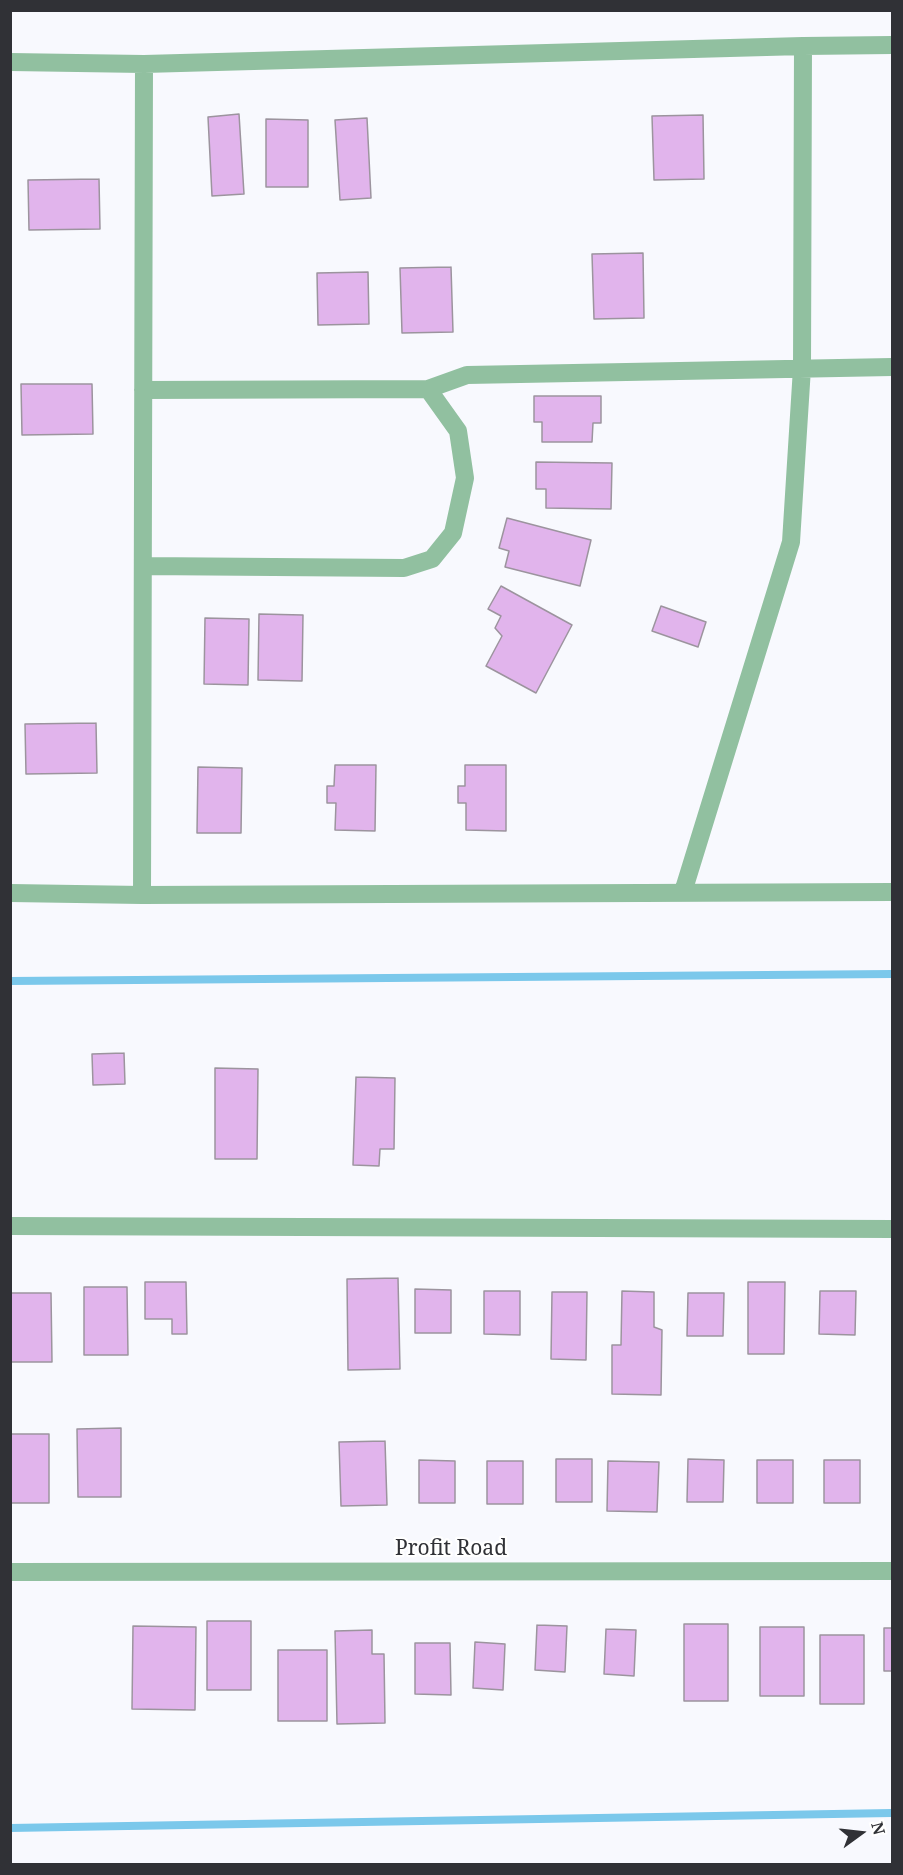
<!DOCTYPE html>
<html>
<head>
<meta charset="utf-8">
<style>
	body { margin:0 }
	#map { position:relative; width:903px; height:1875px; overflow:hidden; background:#f8f9fe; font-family:"Noto Serif",serif }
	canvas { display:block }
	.frame { position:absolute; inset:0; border:12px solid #303136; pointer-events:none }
	.north { position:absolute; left:831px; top:1803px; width:60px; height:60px; -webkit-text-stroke:4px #fff; paint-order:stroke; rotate:75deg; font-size:16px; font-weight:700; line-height:24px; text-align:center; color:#303136 }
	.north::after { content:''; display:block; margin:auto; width:21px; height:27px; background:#303136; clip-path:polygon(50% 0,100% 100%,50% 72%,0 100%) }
</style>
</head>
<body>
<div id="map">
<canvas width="903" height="1875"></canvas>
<div class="frame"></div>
<div class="north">N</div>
</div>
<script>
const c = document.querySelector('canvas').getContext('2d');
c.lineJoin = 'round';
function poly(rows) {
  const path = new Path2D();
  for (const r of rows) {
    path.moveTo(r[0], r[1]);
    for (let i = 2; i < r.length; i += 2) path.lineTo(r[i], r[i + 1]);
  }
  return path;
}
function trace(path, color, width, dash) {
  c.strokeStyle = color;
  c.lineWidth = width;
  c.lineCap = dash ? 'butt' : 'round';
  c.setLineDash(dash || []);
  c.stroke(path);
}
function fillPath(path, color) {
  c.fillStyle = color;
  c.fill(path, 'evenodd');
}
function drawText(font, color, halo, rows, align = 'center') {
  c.font = font + ' "Noto Serif",serif';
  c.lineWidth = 4.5;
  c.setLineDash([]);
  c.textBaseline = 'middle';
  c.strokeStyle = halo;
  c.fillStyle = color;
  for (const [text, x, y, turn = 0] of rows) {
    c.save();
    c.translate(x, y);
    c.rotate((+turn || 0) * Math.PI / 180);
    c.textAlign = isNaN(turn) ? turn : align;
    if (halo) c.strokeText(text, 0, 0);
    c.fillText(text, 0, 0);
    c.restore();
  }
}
trace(poly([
	[10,981,892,974],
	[10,1828,892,1813]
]), '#7bc8eb', 8);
const building = poly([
	[239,114,244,194,212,196,208,117,239,114],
	[703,115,704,179,654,180,652,116,703,115],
	[367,118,371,198,340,200,335,120,367,118],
	[266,119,308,120,308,187,266,187,266,119],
	[99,179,100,229,29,230,28,180,99,179],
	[643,253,644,318,594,319,592,254,643,253],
	[451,267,453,332,402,333,400,268,451,267],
	[368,272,369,324,318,325,317,273,368,272],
	[21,384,92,384,93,434,22,435,21,384],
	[534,396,601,396,601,423,593,423,592,442,542,442,542,422,534,422,534,396],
	[536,462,612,463,611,509,546,508,546,489,536,489,536,462],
	[507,518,591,540,580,586,505,567,509,551,499,548,507,518],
	[501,586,572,625,536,693,486,666,502,636,495,628,501,616,488,609,501,586],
	[661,606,706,622,698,647,652,631,661,606],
	[259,614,303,615,302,681,258,680,259,614],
	[205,618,249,619,248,685,204,684,205,618],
	[96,723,97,773,26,774,25,724,96,723],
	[335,765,376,765,375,831,335,830,336,803,327,803,327,786,334,786,335,765],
	[465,765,506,765,506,831,466,830,466,803,458,803,458,786,465,786,465,765],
	[198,767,242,768,241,833,197,833,198,767],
	[124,1053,125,1084,93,1085,92,1054,124,1053],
	[215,1068,258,1069,257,1159,215,1159,215,1068],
	[356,1077,395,1078,394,1149,380,1149,379,1166,353,1165,356,1077],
	[398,1278,400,1369,348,1370,347,1279,398,1278],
	[145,1282,186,1282,187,1334,172,1334,172,1319,145,1319,145,1282],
	[748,1282,785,1282,784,1354,748,1354,748,1282],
	[84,1287,127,1287,128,1355,84,1355,84,1287],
	[415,1289,451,1290,451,1333,415,1333,415,1289],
	[484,1291,520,1291,520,1335,484,1334,484,1291],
	[622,1291,654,1292,654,1327,662,1330,661,1395,612,1394,612,1345,621,1345,622,1291],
	[820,1291,856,1291,855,1335,819,1334,820,1291],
	[552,1292,587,1292,586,1360,551,1359,552,1292],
	[10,1293,51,1293,52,1362,10,1362,10,1293],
	[688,1293,724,1293,723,1336,687,1336,688,1293],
	[121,1428,121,1497,78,1497,77,1429,121,1428],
	[10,1434,49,1434,49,1503,10,1503,10,1434],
	[385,1441,387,1505,341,1506,339,1442,385,1441],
	[556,1459,592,1459,592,1502,556,1502,556,1459],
	[688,1459,724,1460,723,1502,687,1502,688,1459],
	[419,1460,455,1461,455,1503,419,1503,419,1460],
	[757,1460,793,1460,793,1503,757,1503,757,1460],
	[824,1460,860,1460,860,1503,824,1503,824,1460],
	[487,1461,523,1461,523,1504,487,1504,487,1461],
	[608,1461,659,1462,657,1512,607,1511,608,1461],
	[207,1621,251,1621,251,1690,207,1690,207,1621],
	[684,1624,728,1624,728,1701,684,1701,684,1624],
	[537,1625,567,1626,565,1672,535,1670,537,1625],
	[133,1626,196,1627,195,1710,132,1709,133,1626],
	[760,1627,804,1627,804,1696,760,1696,760,1627],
	[884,1628,892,1628,892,1671,884,1671,884,1628],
	[606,1629,636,1630,634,1676,604,1674,606,1629],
	[372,1630,372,1654,384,1654,385,1723,337,1724,335,1631,372,1630],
	[820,1635,864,1635,864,1704,820,1704,820,1635],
	[475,1642,505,1644,503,1690,473,1688,475,1642],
	[415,1643,450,1643,451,1695,415,1694,415,1643],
	[278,1650,327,1650,327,1721,278,1721,278,1650]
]);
fillPath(building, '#e1b4ec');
trace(building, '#9c949e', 1.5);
trace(poly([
	[10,62,144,64,803,46,892,45],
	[428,389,467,375,892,367],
	[143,566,404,568,432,559,453,533,465,478,458,431,428,389,143,390],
	[683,892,791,542,802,368,803,46],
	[10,893,142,895,892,892],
	[142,895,144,64],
	[10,1226,892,1229],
	[10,1572,892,1571]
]), '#91c0a0', 18);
drawText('21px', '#303136', '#fff', [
	["Profit Road",451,1549]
]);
</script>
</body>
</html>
